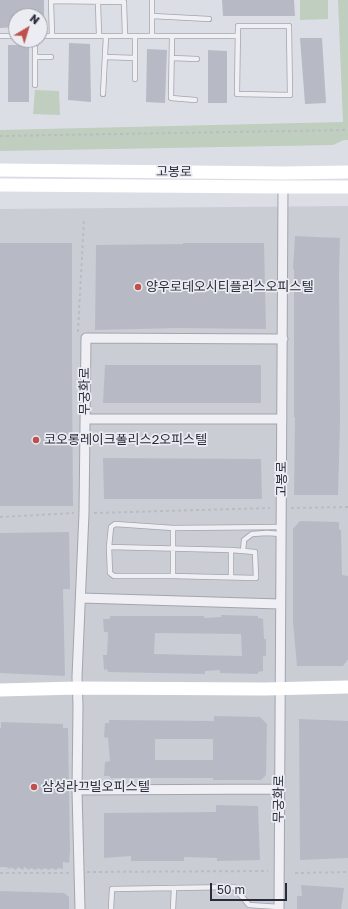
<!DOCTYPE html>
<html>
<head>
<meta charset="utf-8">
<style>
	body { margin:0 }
	#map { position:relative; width:348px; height:909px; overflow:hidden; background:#dcdee5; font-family:"Golos Text",sans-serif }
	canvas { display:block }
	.north { position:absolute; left:8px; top:8px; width:40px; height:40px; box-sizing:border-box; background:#ebedf3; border:1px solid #9d9fa9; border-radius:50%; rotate:38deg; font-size:11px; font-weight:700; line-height:16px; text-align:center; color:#282b39 }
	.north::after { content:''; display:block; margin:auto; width:14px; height:18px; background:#bf514d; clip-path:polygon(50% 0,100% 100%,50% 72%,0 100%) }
	.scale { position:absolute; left:210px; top:883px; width:77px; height:18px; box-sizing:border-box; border:2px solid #282b39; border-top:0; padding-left:5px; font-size:12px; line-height:14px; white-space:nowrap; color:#282b39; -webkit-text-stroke:3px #ebedf3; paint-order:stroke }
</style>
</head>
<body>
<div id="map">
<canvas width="348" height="909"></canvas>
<div class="north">N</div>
<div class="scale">50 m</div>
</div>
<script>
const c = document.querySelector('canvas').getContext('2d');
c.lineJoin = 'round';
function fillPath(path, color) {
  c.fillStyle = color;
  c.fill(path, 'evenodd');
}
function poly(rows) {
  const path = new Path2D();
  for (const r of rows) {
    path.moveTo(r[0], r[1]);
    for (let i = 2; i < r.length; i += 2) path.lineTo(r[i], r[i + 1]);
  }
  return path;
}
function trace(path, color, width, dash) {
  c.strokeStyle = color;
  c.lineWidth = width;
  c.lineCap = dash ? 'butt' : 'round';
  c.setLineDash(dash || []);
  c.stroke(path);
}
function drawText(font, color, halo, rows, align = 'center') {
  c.font = font + ' "Golos Text","Noto Sans KR",sans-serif';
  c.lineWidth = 3.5;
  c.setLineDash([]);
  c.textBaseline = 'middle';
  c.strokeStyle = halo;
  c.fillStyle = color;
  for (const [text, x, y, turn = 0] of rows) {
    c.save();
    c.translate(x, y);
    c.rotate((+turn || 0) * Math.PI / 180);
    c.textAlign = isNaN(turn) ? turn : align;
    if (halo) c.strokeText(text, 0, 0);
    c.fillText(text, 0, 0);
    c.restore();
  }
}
fillPath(poly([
	[348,206,348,909,0,909,0,209]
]), '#cbcdd5');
fillPath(poly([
	[300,0,328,0,328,19,300,20],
	[338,0,348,0,348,140,344,140,333,145,0,151,0,130,343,122],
	[35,90,59,91,60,115,33,114]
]), '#bfcebe');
fillPath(poly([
	[0,0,44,0,44,16,16,16,16,27,0,28],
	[222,0,294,0,295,16,223,16],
	[300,38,322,38,326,103,305,104],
	[69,43,90,44,91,102,68,100],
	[8,45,29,45,29,102,8,102],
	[147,49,167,50,165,103,146,102],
	[208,50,227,51,227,103,208,103],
	[295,236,340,238,339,272,340,422,338,495,294,495,295,417,294,417,294,269,293,269],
	[0,243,72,243,72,374,73,506,0,506],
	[183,243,264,243,266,329,179,328,95,330,96,245,183,244],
	[105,365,261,365,261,403,103,403],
	[103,458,261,459,262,499,104,499],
	[300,521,339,522,339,529,341,530,342,575,348,576,348,659,343,666,297,666,293,622,293,529],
	[69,532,70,589,63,589,65,676,0,673,0,533],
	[221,615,258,616,258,618,263,619,264,639,266,639,266,656,263,656,263,671,258,672,258,674,220,673,220,670,205,671,205,674,108,672,107,669,104,670,103,655,107,655,108,632,104,632,103,619,110,619,110,616,204,616,204,618,221,617],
	[155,633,241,634,242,656,154,654],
	[214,716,260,717,267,724,266,775,261,780,213,780,213,778,110,778,110,776,104,776,105,762,110,761,108,738,104,737,105,723,109,723,109,720,214,721],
	[155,739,213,739,213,760,155,760],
	[299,719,348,721,348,858,300,860],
	[1,722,63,724,63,728,68,728,70,851,69,863,63,862,63,869,58,868,56,870,51,868,49,870,44,868,42,870,38,868,36,870,31,868,29,870,24,867,23,870,18,867,16,870,11,867,10,869,6,867,0,867,0,728,1,728],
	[216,805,258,806,260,860,217,861,217,858,184,857,184,861,131,861,131,856,104,858,104,813,216,812],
	[301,885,344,888,341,909,297,909,297,896,302,896],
	[0,891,64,893,69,897,69,909,0,909]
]), '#b7bac4');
const service = poly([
	[152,0,152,36],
	[98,2,99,36],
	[152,16,209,19],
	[238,26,289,26,290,95,237,94,238,26],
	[0,36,16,36],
	[40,36,238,36],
	[52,36,51,1,124,2,125,36],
	[172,36,171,98,195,100],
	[35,40,35,85],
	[35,57,51,57],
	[105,57,135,58],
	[172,58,197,59],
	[135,79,135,36],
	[103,94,106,36],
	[173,528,173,576],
	[109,547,231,550],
	[243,551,244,540,252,534,267,533,281,534],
	[231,577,231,550,255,552,256,578,173,576,114,576,110,573,109,547,111,527,115,524,173,528,281,527],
	[111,909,112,889,234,887,249,905,279,907],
	[173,909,174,888]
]);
const minor = poly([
	[85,419,282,419],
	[81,598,280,604],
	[77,790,279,789],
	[80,909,77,790,78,706,77,677,84,513,86,338,283,339],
	[279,909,283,187]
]);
trace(service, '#a2a5ae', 6);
trace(minor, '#a2a5ae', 11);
trace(poly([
	[0,136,348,130],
	[78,332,84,219],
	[291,508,348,507],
	[94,513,270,508],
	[0,517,74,513],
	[87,872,268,871],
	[0,873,71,873],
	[295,873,348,872]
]), '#bbbcc3', 2, [3, 3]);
trace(service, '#efeff4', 4.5);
trace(minor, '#efeff4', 9);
trace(poly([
	[0,170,284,173,348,172],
	[0,185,283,187,348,187],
	[0,690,77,688,265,689,348,687]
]), '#fff', 13);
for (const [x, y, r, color] of [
	[138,287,4,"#bf514d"],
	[36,440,4,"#bf514d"],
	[34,787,4,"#bf514d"]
]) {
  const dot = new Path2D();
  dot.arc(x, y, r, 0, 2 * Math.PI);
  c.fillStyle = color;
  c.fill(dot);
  trace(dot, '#ebedf3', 1.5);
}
drawText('13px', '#282b39', '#ebedf3', [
	["고봉로",174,172],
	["무궁화로",85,391,-90],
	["고봉로",282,479,-90],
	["무궁화로",279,799,-89]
]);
drawText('13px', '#282b39', '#ebedf3', [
	["양우로데오시티플러스오피스텔",146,287],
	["코오롱레이크폴리스2오피스텔",44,440],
	["삼성라끄빌오피스텔",42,787]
], 'left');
</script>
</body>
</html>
